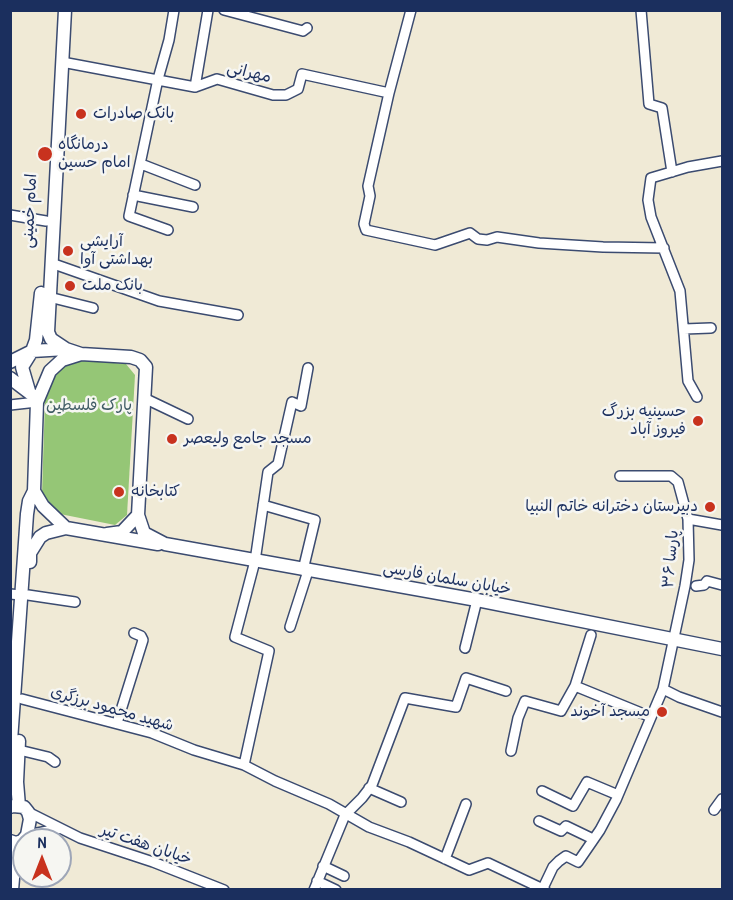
<!DOCTYPE html>
<html>
<head>
<meta charset="utf-8">
<style>
	body { margin:0 }
	#map { position:relative; width:733px; height:900px; overflow:hidden; background:#f0ead6; font-family:"Patrick Hand",sans-serif }
	canvas { display:block }
	.frame { position:absolute; inset:0; border:12px solid #1b2f5e; pointer-events:none }
	.north { position:absolute; left:12px; top:828px; width:60px; height:60px; box-sizing:border-box; background:#f6f6f2; border:2px solid #9ea6b7; border-radius:50%; rotate:0deg; font-size:16px; font-weight:700; line-height:24px; text-align:center; color:#1b2f5e }
	.north::after { content:''; display:block; margin:auto; width:21px; height:27px; background:#c8321e; clip-path:polygon(50% 0,100% 100%,50% 72%,0 100%) }
</style>
</head>
<body>
<div id="map">
<canvas width="733" height="900"></canvas>
<div class="frame"></div>
<div class="north">N</div>
</div>
<script>
const c = document.querySelector('canvas').getContext('2d');
c.lineJoin = 'round';
function fillPath(path, color) {
  c.fillStyle = color;
  c.fill(path, 'evenodd');
}
function poly(rows) {
  const path = new Path2D();
  for (const r of rows) {
    path.moveTo(r[0], r[1]);
    for (let i = 2; i < r.length; i += 2) path.lineTo(r[i], r[i + 1]);
  }
  return path;
}
function trace(path, color, width, dash) {
  c.strokeStyle = color;
  c.lineWidth = width;
  c.lineCap = dash ? 'butt' : 'round';
  c.setLineDash(dash || []);
  c.stroke(path);
}
function drawText(font, color, halo, rows, align = 'center') {
  c.font = font + ' "Patrick Hand","Playpen Sans Arabic",sans-serif';
  c.lineWidth = 5;
  c.setLineDash([]);
  c.textBaseline = 'middle';
  c.strokeStyle = halo;
  c.fillStyle = color;
  for (const [text, x, y, turn = 0] of rows) {
    c.save();
    c.translate(x, y);
    c.rotate((+turn || 0) * Math.PI / 180);
    c.textAlign = isNaN(turn) ? turn : align;
    if (halo) c.strokeText(text, 0, 0);
    c.fillText(text, 0, 0);
    c.restore();
  }
}
fillPath(poly([
	[66,359,126,364,135,375,127,515,115,525,60,514,42,494,45,400,53,372]
]), '#95c676');
const minor = poly([
	[224,10,303,31,307,28],
	[411,10,389,93,368,186,370,196,364,224,366,230,435,245,470,233,478,239,487,240,497,237,539,243,603,247,664,248],
	[641,10,649,104,662,108,672,172],
	[62,62,195,87,217,79,273,95,286,95,298,89,302,74,389,93],
	[195,87,208,10],
	[141,164,195,185],
	[133,195,193,207],
	[10,215,46,221],
	[168,230,129,216,158,79,169,40,174,10],
	[51,263,159,301,238,315],
	[49,297,93,308],
	[684,329,711,328],
	[697,397,688,381,680,291,651,217,648,200,651,178,688,167,722,161],
	[144,398,188,419],
	[10,405,37,402],
	[263,505,315,520,303,570],
	[688,519,722,525],
	[696,586,704,585,707,581,722,585],
	[10,594,21,595],
	[28,595,75,602],
	[290,627,308,571],
	[465,648,477,600],
	[575,686,651,717],
	[663,689,679,697,722,712],
	[22,699,152,733,194,750,244,765,275,781,329,804,369,827,409,842,469,870,488,863,545,890],
	[117,723,143,640,141,636,134,633],
	[19,750,48,757,55,762],
	[511,751,518,718,525,701,561,711,575,686,591,635],
	[244,765,269,651,235,637,255,561,268,472,278,464,292,402,301,406,308,368],
	[369,788,401,802],
	[542,791,573,806,587,782,618,795],
	[714,810,722,799],
	[28,812,80,838,153,862,224,890],
	[539,821,561,831,566,826,593,839],
	[27,835,58,829],
	[445,859,466,804],
	[323,866,344,876],
	[317,881,336,890],
	[543,888,553,867,559,861,566,856,578,862,600,830,616,800,663,689,685,586,689,560,688,519,678,482,671,476,620,476],
	[314,890,345,815,362,798,372,785,405,698,456,707,466,678,506,691]
]);
const major = poly([
	[65,10,48,332,51,339,66,349,81,354,131,357,140,360,146,367,138,515,144,533,165,544,477,600,722,649],
	[10,362,32,351,66,349],
	[10,378,31,394],
	[29,391,22,367,32,351,36,340,41,293],
	[34,491,43,506,66,528,158,544],
	[107,534,122,532,138,515],
	[30,562,30,553,40,537,46,533,66,528],
	[10,755,27,514,29,501,34,491,37,402,50,371,62,360,81,354],
	[19,806,17,782,19,741],
	[10,807,13,806,24,807,28,812,30,819,27,835,22,841,16,843,10,841],
	[12,890,16,843]
]);
trace(minor, '#3b4b70', 12);
trace(major, '#3b4b70', 15);
trace(minor, '#fff', 9);
trace(major, '#fff', 12);
for (const [x, y, r, color] of [
	[81,114,6,"#c8321e"],
	[45,154,8,"#c8321e"],
	[68,251,6,"#c8321e"],
	[70,286,6,"#c8321e"],
	[698,421,6,"#c8321e"],
	[172,439,6,"#c8321e"],
	[119,492,6,"#c8321e"],
	[710,507,6,"#c8321e"],
	[662,712,6,"#c8321e"]
]) {
  const dot = new Path2D();
  dot.arc(x, y, r, 0, 2 * Math.PI);
  c.fillStyle = color;
  c.fill(dot);
  trace(dot, '#f6f6f2', 2);
}
drawText('16px', '#1b2f5e', '#f6f6f2', [
	["مهرانی",249,73,14],
	["امام خمینی",30,211,-87],
	["پارسا ۳۶",671,559,-85],
	["خیابان سلمان فارسی",447,579,10],
	["شهید محمود برزگری",112,709,16],
	["خیابان هفت تیر",146,845,19]
]);
drawText('16px', '#1b2f5e', '#f6f6f2', [
	["بانک صادرات",93,114],
	["درمانگاه",58,145],
	["امام حسین",58,163],
	["آرایشی",80,242],
	["بهداشتی آوا",80,260],
	["بانک ملت",82,286],
	["حسینیه بزرگ",686,412,"right"],
	["فیروز آباد",686,430,"right"],
	["مسجد جامع ولیعصر",184,439],
	["کتابخانه",131,492],
	["دبیرستان دخترانه خاتم النبیا",698,507,"right"],
	["مسجد آخوند",650,712,"right"]
], 'left');
drawText('16px', '#405c65', '#f6f6f2', [
	["پارک فلسطین",89,406]
]);
</script>
</body>
</html>
